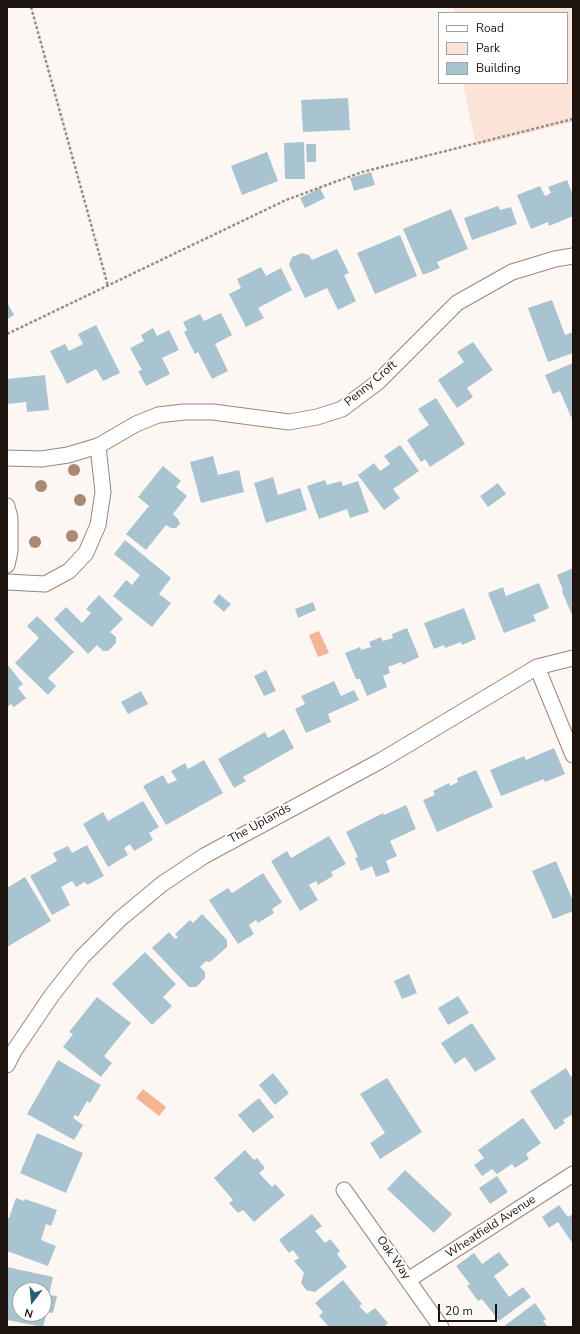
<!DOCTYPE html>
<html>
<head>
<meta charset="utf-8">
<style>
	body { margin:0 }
	#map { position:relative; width:580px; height:1334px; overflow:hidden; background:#fdf7f4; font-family:"Nunito Sans",sans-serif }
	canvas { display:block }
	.frame { position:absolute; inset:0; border:8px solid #1d140f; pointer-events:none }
	.legend { position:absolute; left:438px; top:12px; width:130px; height:72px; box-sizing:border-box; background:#fff; border:1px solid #a5a19f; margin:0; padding:5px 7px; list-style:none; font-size:12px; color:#1d140f }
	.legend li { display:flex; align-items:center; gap:8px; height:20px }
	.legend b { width:20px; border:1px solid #a5a19f }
	.north { position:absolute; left:12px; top:1282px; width:40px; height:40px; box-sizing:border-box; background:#fff; border:1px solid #a5a19f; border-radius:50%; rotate:196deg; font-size:11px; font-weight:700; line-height:16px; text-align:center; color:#1d140f }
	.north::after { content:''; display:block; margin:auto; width:14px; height:18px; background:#226077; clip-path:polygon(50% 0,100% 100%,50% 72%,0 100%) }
	.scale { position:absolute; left:438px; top:1304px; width:59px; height:18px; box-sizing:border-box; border:2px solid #1d140f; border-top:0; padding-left:5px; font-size:12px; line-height:14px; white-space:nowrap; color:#1d140f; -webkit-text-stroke:3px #fff; paint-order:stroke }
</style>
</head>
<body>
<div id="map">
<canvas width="580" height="1334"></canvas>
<div class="frame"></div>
<ul class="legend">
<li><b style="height:5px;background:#fff"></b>Road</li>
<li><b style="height:11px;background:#fbe3d7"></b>Park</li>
<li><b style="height:11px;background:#a8c4d1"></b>Building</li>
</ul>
<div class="north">N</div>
<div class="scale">20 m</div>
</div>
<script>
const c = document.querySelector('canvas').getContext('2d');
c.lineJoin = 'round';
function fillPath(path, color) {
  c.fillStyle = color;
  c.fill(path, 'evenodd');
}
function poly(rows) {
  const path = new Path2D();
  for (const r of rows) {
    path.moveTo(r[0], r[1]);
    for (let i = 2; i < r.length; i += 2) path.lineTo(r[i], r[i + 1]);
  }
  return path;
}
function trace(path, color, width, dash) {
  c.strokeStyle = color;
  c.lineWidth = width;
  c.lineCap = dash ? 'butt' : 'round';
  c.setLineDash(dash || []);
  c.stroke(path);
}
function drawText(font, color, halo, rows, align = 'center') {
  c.font = font + ' "Nunito Sans",sans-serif';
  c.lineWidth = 4;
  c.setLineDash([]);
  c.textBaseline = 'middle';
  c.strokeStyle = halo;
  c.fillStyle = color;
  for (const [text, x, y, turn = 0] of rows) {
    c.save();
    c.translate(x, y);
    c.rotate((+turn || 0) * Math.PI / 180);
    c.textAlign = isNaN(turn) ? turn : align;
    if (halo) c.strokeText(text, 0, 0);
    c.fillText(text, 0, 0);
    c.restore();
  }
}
fillPath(poly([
	[454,7,573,7,573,122,476,146,463,83,567,83,567,13,455,13]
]), '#fbe3d7');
fillPath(poly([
	[319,631,329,653,318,657,309,635],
	[143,1089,166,1107,159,1116,136,1098]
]), '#f5b593');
fillPath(poly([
	[348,98,350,130,303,132,301,100],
	[304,142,305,179,285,179,284,143],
	[306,144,316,144,316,162,307,162],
	[267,152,278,181,242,195,231,166],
	[371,172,375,185,354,191,350,178],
	[567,180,573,195,573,216,549,226,548,222,531,229,517,195,540,186,545,196,551,193,548,187],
	[320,188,325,198,305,208,300,198],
	[498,206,500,210,511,207,517,224,472,240,464,218],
	[451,209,468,249,437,262,440,268,423,275,403,229],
	[400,235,417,276,375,294,357,253],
	[337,249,349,273,344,275,356,301,338,310,327,288,305,298,289,265,292,257,302,253,309,255,312,260],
	[261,267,266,276,281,268,292,290,258,308,264,318,246,327,229,294,241,288,237,279],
	[552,300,565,335,573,332,573,353,548,362,528,308],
	[7,302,14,315,7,319],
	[221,313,232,335,215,344,228,371,212,379,198,352,195,354,184,332,187,330,183,322,200,314,204,321],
	[96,325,120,373,103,381,96,369,67,384,50,351,65,344,69,351,83,344,78,334],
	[153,328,157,336,169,330,179,350,162,358,170,374,146,386,138,371,142,370,130,348,144,341,141,335],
	[473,342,493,370,467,388,473,397,457,408,438,380,464,362,457,352],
	[573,363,573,416,571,417,560,391,553,394,545,375],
	[45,375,49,410,27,412,26,402,7,404,7,379],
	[436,398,465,444,430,467,425,459,421,462,407,440,429,425,418,409],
	[400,445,419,471,393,489,400,498,384,510,358,475,374,463,380,471,390,464,384,456],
	[213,456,218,475,239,470,244,492,201,503,190,462],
	[163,466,181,481,176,487,187,496,173,514,178,519,180,524,176,528,171,528,166,525,146,550,126,534,149,506,138,497],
	[273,477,278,495,300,488,307,510,266,523,254,483],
	[325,480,327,485,341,481,343,486,358,481,369,512,350,518,347,509,319,519,307,486],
	[498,483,506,494,488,507,480,496],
	[125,540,171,578,159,594,171,603,152,627,113,596,126,580,132,585,140,575,114,554],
	[573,568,573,617,562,592,563,590,557,575],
	[539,583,549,608,533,615,536,621,504,633,488,593,503,587,506,596],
	[219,594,231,604,224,612,213,602],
	[99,595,123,619,110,632,116,637,116,643,108,651,103,651,97,645,88,654,54,619,66,607,82,623,91,613,86,609],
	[313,602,316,610,298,618,295,609],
	[464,608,476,639,462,645,461,642,445,648,444,645,434,649,424,623],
	[37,616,74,652,48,678,56,686,48,695,15,663,39,638,27,626],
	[407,628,419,657,402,665,401,662,388,667,390,673,383,676,387,687,367,696,360,679,356,679,345,653,360,647,361,650,371,647,369,642,381,637,383,641,393,638,392,634],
	[7,664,23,684,18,688,26,698,14,707,11,704,7,707],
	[266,670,276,691,264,696,254,676],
	[334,681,341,696,354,690,359,700,328,714,331,722,306,733,295,709,305,704,301,696],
	[141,691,148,704,128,714,121,702],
	[284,729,294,748,243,777,246,781,234,788,218,759,265,732,268,738],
	[554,748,565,774,545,782,544,779,501,796,490,770,524,756,526,760],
	[204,760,223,793,166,825,143,786,163,775,168,784,177,780,171,771,185,763,188,769],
	[476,770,493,807,437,832,423,800,435,795,433,791,449,783,450,786,458,782,457,778],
	[143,801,159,827,149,833,153,840,134,851,130,844,124,848,128,855,108,867,83,824,103,812,108,821],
	[406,805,416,829,390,841,397,856,386,861,390,872,376,877,372,866,361,871,355,858,358,857,346,832,383,813,384,815],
	[329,836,346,864,331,872,333,876,318,885,316,881,309,885,318,900,300,911,271,861,287,851,291,858],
	[87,845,104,876,87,885,85,882,76,887,72,881,61,887,70,905,52,915,30,876,57,861,53,853,68,846,72,853],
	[556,861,573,901,573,911,553,919,532,871],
	[263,873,282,902,272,909,274,913,258,923,256,920,249,925,254,934,238,944,209,900,228,888,232,893],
	[25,877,51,921,7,947,7,888],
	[202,914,227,940,227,947,210,962,206,961,200,967,205,972,205,978,196,987,189,987,152,948,169,932,175,939,178,937,175,934,190,920,193,923],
	[145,952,176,984,163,997,172,1006,152,1025,112,984],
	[409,974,417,993,402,999,394,981],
	[458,996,469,1013,448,1025,438,1008],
	[97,997,131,1023,104,1056,112,1063,101,1077,63,1047,73,1034,69,1032],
	[472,1023,496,1059,475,1072,465,1057,455,1064,441,1043],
	[58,1060,101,1085,90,1103,87,1101,78,1117,75,1115,73,1118,83,1125,74,1140,27,1114],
	[566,1068,571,1077,573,1075,573,1114,563,1120,565,1123,555,1130,530,1091],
	[273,1073,289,1093,275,1105,259,1085],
	[387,1078,422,1132,380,1159,370,1143,385,1133,360,1094],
	[259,1098,274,1117,253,1133,238,1115],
	[523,1118,541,1143,526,1154,529,1159,515,1168,512,1164,497,1174,492,1169,482,1176,474,1165,484,1158,478,1150],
	[37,1133,83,1153,66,1193,20,1173],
	[245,1150,254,1160,257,1158,265,1168,259,1173,272,1187,275,1184,285,1195,254,1222,243,1210,238,1213,229,1203,233,1200,214,1178],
	[405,1170,452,1214,434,1233,387,1189],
	[497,1176,508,1192,490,1204,479,1188],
	[16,1198,24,1201,25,1199,57,1210,51,1226,46,1224,41,1240,56,1246,48,1266,7,1251,7,1218,9,1218],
	[559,1205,568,1217,573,1214,573,1244,558,1222,549,1228,542,1217],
	[312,1214,322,1226,315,1231,325,1243,330,1239,340,1251,337,1254,347,1267,315,1292,306,1290,301,1283,304,1273,294,1261,299,1258,293,1250,289,1253,279,1240],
	[499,1252,509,1265,494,1276,509,1297,523,1287,531,1297,499,1321,482,1299,478,1301,467,1286,470,1284,456,1266,474,1253,482,1264],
	[7,1267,53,1277,49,1295,57,1296,53,1313,47,1312,43,1327,7,1320],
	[20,1290,44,1290,44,1314,20,1314],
	[343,1280,362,1304,359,1306,367,1314,375,1308,388,1323,384,1327,329,1327,319,1316,323,1312,315,1303],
	[535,1303,546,1319,543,1321,548,1327,503,1327]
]), '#a8c4d1');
const street = poly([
	[7,458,41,459,68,455,98,446,136,424,158,415,184,412,213,412,289,422,317,417,342,409,378,382,457,303,512,272,555,259,573,256],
	[7,506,10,518,10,551,7,565],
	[7,582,45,584,69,571,86,553,98,525,103,492,98,446],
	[537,667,573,755],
	[7,1065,14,1051,52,995,82,957,120,919,162,884,204,856,382,760,537,667,573,658],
	[344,1190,441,1327],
	[408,1280,573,1174]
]);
trace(street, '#9e8579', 17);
trace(poly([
	[31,7,108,286],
	[7,334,286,200,362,172,573,119]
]), '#978f8b', 2.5, [3, 2]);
trace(street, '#fff', 15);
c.fillStyle = '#aa8871';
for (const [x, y] of [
	[74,470],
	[41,486],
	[80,500],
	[72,536],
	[35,542]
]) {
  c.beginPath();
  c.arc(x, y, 6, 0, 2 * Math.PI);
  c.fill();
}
drawText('12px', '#1d140f', '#fff', [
	["Penny Croft",371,384,-40],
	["The Uplands",260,824,-29],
	["Wheatfield Avenue",491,1227,-33],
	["Oak Way",393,1258,55]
]);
</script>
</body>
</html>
